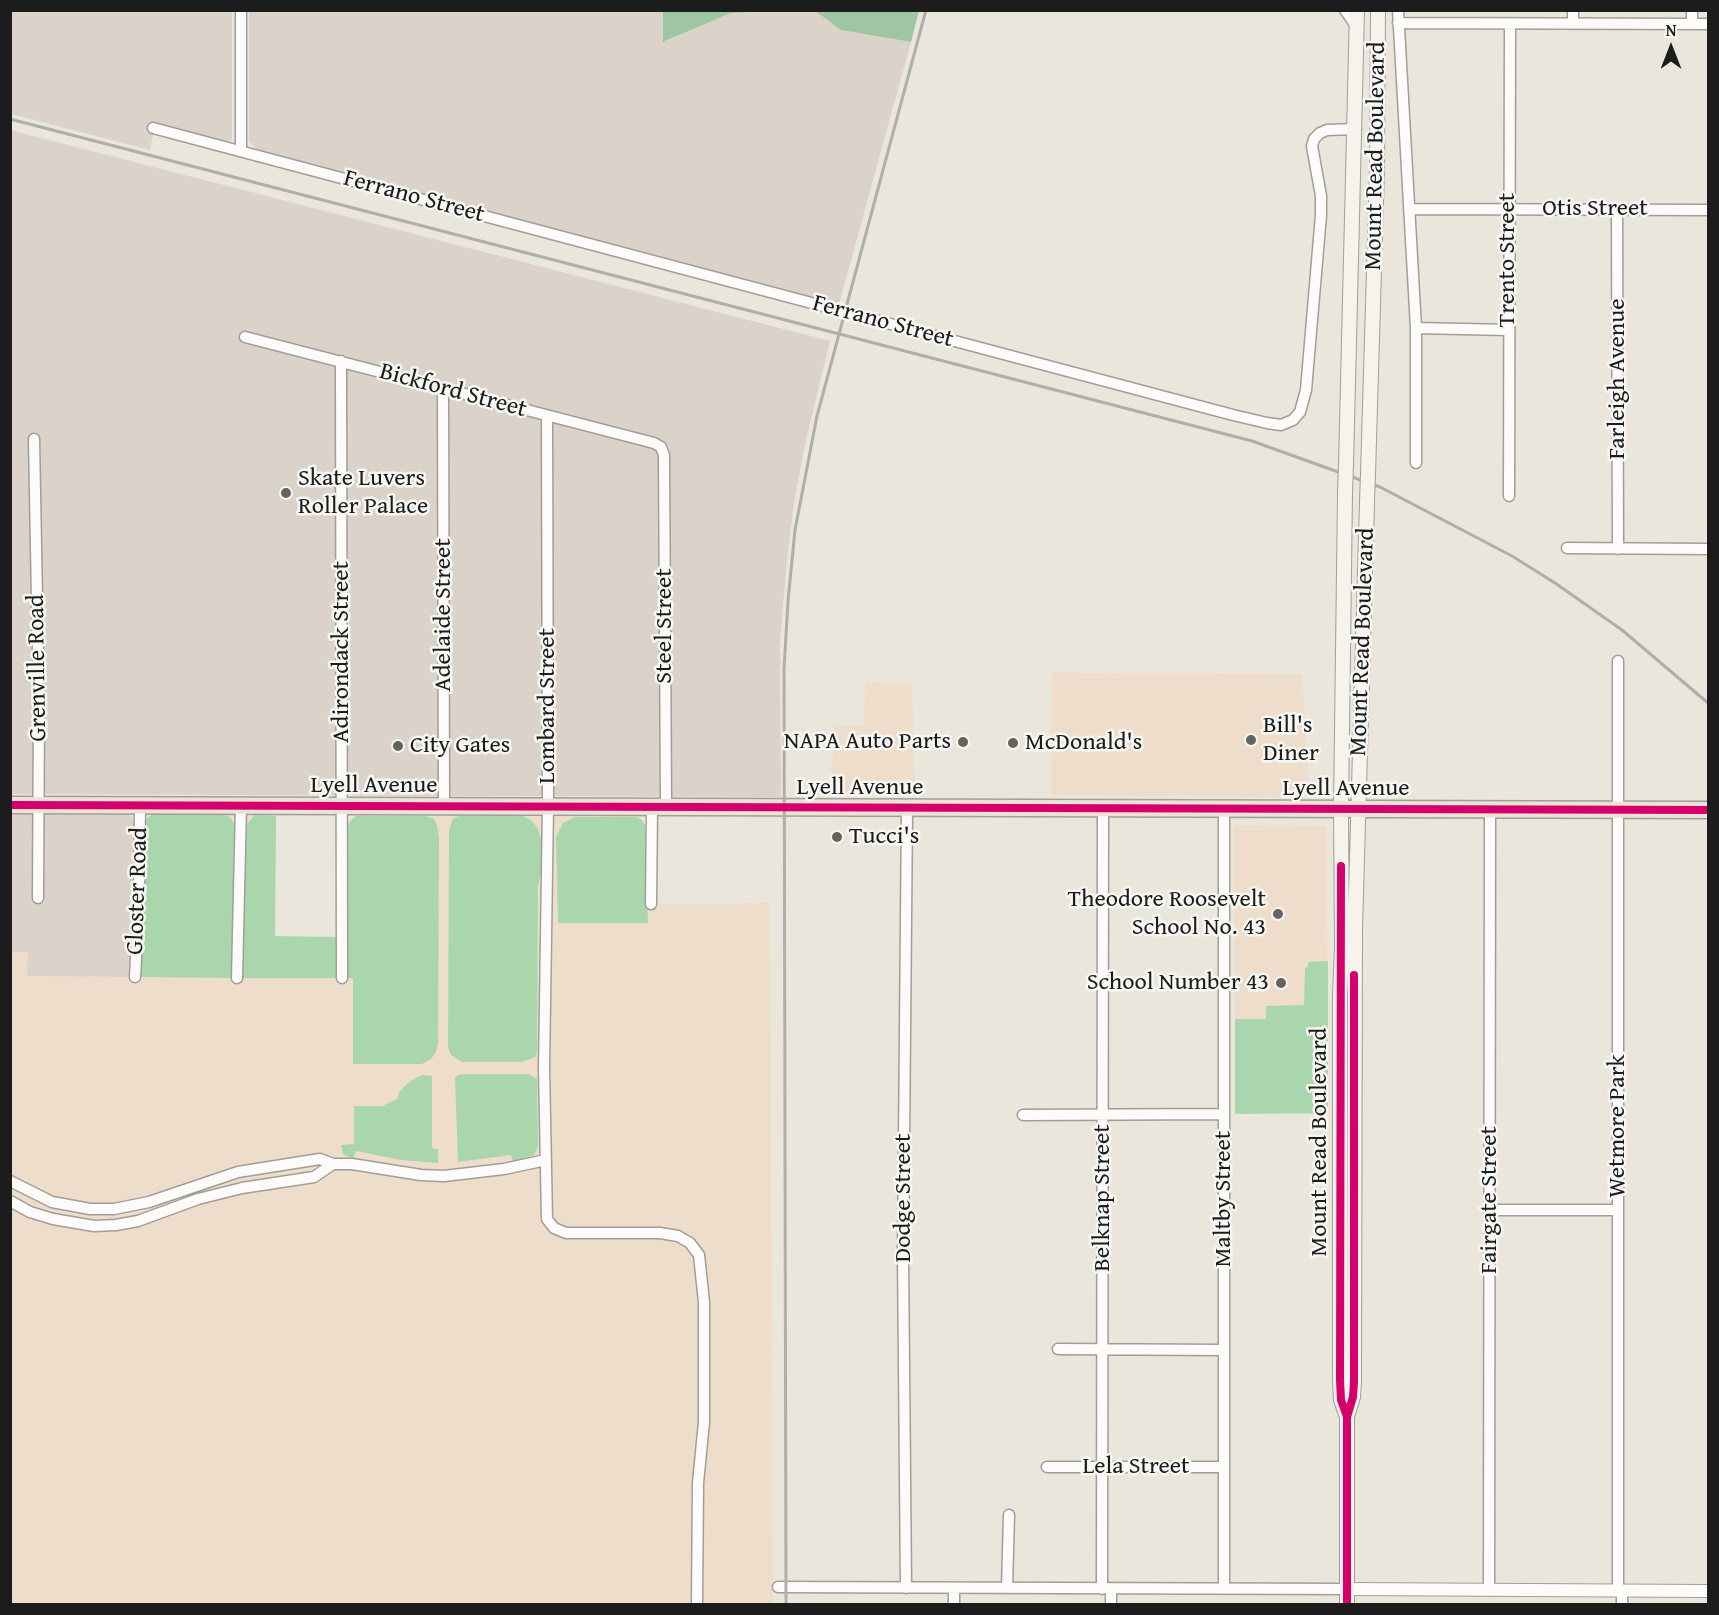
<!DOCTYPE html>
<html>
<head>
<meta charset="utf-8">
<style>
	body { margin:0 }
	#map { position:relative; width:1719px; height:1615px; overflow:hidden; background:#ebe6db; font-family:"Gentium Book Plus",serif }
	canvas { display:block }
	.frame { position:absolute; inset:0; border:12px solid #1c1c1c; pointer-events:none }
	.north { position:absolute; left:1641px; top:18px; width:60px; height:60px; -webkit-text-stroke:4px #f6f6f2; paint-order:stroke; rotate:0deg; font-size:16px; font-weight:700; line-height:24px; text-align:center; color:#1c1c1c }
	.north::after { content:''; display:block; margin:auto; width:21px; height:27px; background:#1c1c1c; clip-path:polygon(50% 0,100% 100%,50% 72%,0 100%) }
</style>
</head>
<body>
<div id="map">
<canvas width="1719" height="1615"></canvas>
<div class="frame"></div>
<div class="north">N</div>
</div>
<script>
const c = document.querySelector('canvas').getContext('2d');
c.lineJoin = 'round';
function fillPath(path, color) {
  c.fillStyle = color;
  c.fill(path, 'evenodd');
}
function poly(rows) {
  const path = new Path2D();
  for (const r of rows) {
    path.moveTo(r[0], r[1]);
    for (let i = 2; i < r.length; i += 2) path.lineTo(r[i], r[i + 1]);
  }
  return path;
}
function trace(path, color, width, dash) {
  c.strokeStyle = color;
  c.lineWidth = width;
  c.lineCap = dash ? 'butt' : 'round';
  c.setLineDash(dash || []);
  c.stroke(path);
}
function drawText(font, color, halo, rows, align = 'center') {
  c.font = font + ' "Gentium Book Plus",serif';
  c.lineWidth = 5;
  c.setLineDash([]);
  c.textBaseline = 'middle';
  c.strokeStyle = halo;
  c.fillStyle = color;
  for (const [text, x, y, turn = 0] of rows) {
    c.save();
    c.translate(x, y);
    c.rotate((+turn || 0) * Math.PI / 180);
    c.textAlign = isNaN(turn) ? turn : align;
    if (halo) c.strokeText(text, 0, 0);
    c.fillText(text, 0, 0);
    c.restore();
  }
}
fillPath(poly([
	[1052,673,1302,674,1309,788,1307,792,1299,797,1051,795],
	[865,683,912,684,915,794,831,794,834,726,864,726],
	[153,814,276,816,275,937,348,937,348,826,350,821,356,816,637,817,642,820,645,826,647,904,733,904,770,902,773,1604,11,1604,11,952,28,952,27,976,139,977,147,818],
	[1234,825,1326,826,1329,1114,1235,1114]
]), '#eeddca');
fillPath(poly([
	[767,10,815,11,841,30,911,42,839,304,256,149,249,141,249,11,663,11,664,42,731,13],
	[10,11,232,11,232,140,227,142,155,123,150,150,11,114],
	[10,130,830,341,805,444,794,503,786,569,780,643,781,797,11,794],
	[11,813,126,814,132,817,134,824,132,977,27,976,28,952,11,952]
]), '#dbd2c9');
fillPath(poly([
	[153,814,224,815,230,817,234,823,232,978,139,977,145,823,147,818],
	[255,815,276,816,275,936,338,937,338,978,241,978,247,824],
	[356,816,426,816,434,819,437,825,439,839,438,1043,436,1052,431,1059,422,1064,353,1064,353,978,348,978,348,826,350,821],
	[459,816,523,816,532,821,538,829,541,839,541,873,538,885,537,1052,535,1057,521,1062,462,1062,451,1055,448,1048,449,829,453,819],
	[575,817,637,817,642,820,645,826,648,923,558,923,556,837,563,823],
	[1328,961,1328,1113,1235,1114,1235,1019,1266,1019,1266,1006,1304,1005,1305,968,1308,967,1308,962],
	[465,1074,528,1074,537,1079,538,1146,534,1155,513,1162,511,1155,458,1162,455,1078,458,1075],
	[422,1075,432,1076,432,1148,438,1149,438,1163,401,1160,356,1151,353,1159,343,1154,341,1145,354,1144,354,1106,383,1106,397,1099,400,1091,410,1081]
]), '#aad6ae');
fillPath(poly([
	[663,11,663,10,767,11,731,13,663,42],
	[815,11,919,11,911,42,841,30]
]), '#9fc6a3');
const minor = poly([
	[1345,10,1357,27],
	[1398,10,1416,328,1416,463],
	[1692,10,1692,24],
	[1398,23,1708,24],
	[1573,24,1573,10],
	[153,128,1233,415,1267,423,1281,425,1293,420,1300,412,1306,390,1321,215,1321,196,1312,146,1314,139,1320,133,1327,130,1356,129],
	[241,151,241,10],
	[1409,209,1708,210],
	[1617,209,1618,549],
	[1416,328,1508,330],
	[245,337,654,443,661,447,664,455,666,807],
	[341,361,342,978],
	[443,388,444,806],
	[547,416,548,806,544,1068,547,1219,554,1228,566,1233,660,1233,678,1236,690,1243,699,1255,704,1302,704,1422,698,1483,697,1604],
	[34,439,39,708,38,898],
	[1509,496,1510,24],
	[1567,548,1708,549],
	[1618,661,1618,1591],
	[1224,808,1224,1589],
	[651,904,652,807],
	[135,977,139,899,140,805],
	[237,978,241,805],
	[1023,1115,1224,1114],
	[10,1181,52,1202,90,1209,114,1209,149,1202,238,1172,320,1159,333,1164],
	[10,1201,30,1212,53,1219,94,1226,116,1225,138,1221,198,1199,242,1188,314,1177,333,1164,352,1164,421,1175,444,1176,504,1169,546,1160],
	[1490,1210,1618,1210],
	[1058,1349,1224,1350],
	[1047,1467,1224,1467],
	[778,1587,1347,1589],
	[906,1588,903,1254,907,807],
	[954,1588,954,1604],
	[1007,1588,1009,1515],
	[1102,1589,1103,808],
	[1489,1590,1490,809],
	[1622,1591,1622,1604],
	[1111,1604,1111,1589]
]);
const tertiary = poly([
	[1347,1589,1708,1591]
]);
const secondary = poly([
	[1346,465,1357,10],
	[1368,474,1377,169,1378,10],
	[1345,493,1341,809,1342,948,1340,996,1340,1380,1341,1400,1347,1417],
	[1347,1604,1347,1417,1353,1397,1354,1382,1355,929,1367,502]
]);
const primary = poly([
	[10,805,1708,810]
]);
trace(minor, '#a19e97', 13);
trace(tertiary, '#a19e97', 14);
trace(secondary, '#a19e97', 16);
trace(primary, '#a19e97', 19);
trace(minor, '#fcfbfa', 10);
trace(tertiary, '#fcfbfa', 12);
trace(secondary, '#f6f2ec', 14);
trace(primary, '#ebe3d8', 16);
trace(poly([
	[10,119,1252,441,1380,487,1512,556,1555,583,1622,630,1708,703],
	[786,1604,784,669,788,601,795,530,817,416,926,10]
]), '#afaeac', 3);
const secondaryBridge = poly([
	[1345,493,1346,465],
	[1367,502,1368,474]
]);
trace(secondaryBridge, '#a19e97', 16, []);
trace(secondaryBridge, '#f6f2ec', 14);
trace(poly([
	[10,805,1708,810],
	[1341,866,1340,1380,1341,1400,1347,1417],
	[1347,1604,1347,1417,1353,1397,1354,1382,1354,975]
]), '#d6006c', 8);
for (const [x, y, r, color] of [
	[286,493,6,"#64635f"],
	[1251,740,6,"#64635f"],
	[963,742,6,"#64635f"],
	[1013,743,6,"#64635f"],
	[398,746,6,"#64635f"],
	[837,837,6,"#64635f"],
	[1278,914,6,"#64635f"],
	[1281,983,6,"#64635f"]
]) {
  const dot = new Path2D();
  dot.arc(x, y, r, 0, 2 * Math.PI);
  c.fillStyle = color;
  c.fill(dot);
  trace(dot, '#f6f6f2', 2);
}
drawText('24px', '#1c1c1c', '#f6f6f2', [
	["Mount Read Boulevard",1376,156,-89],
	["Ferrano Street",414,197,15],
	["Otis Street",1595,209],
	["Trento Street",1508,260,-90],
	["Ferrano Street",883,322,15],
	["Farleigh Avenue",1618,379,-90],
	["Bickford Street",453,391,15],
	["Adelaide Street",444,615,-90],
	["Steel Street",665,626,-90],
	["Mount Read Boulevard",1363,642,-88],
	["Adirondack Street",342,652,-90],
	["Grenville Road",38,668,-91],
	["Lombard Street",548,706,-90],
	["Lyell Avenue",374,786],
	["Lyell Avenue",860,788],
	["Lyell Avenue",1346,789],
	["Gloster Road",138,891,-88],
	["Wetmore Park",1618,1126,-90],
	["Mount Read Boulevard",1320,1142,-90],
	["Dodge Street",904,1198,-90],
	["Belknap Street",1103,1198,-90],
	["Maltby Street",1224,1199,-90],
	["Fairgate Street",1490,1200,-90],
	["Lela Street",1136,1467]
]);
drawText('24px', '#1c1c1c', '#f6f6f2', [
	["Skate Luvers",298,479],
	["Roller Palace",298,507],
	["Bill's",1263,726],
	["Diner",1263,754],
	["NAPA Auto Parts",951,742,"right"],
	["McDonald's",1025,743],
	["City Gates",410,746],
	["Tucci's",849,837],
	["Theodore Roosevelt",1266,900,"right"],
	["School No. 43",1266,928,"right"],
	["School Number 43",1269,983,"right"]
], 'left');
</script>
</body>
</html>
